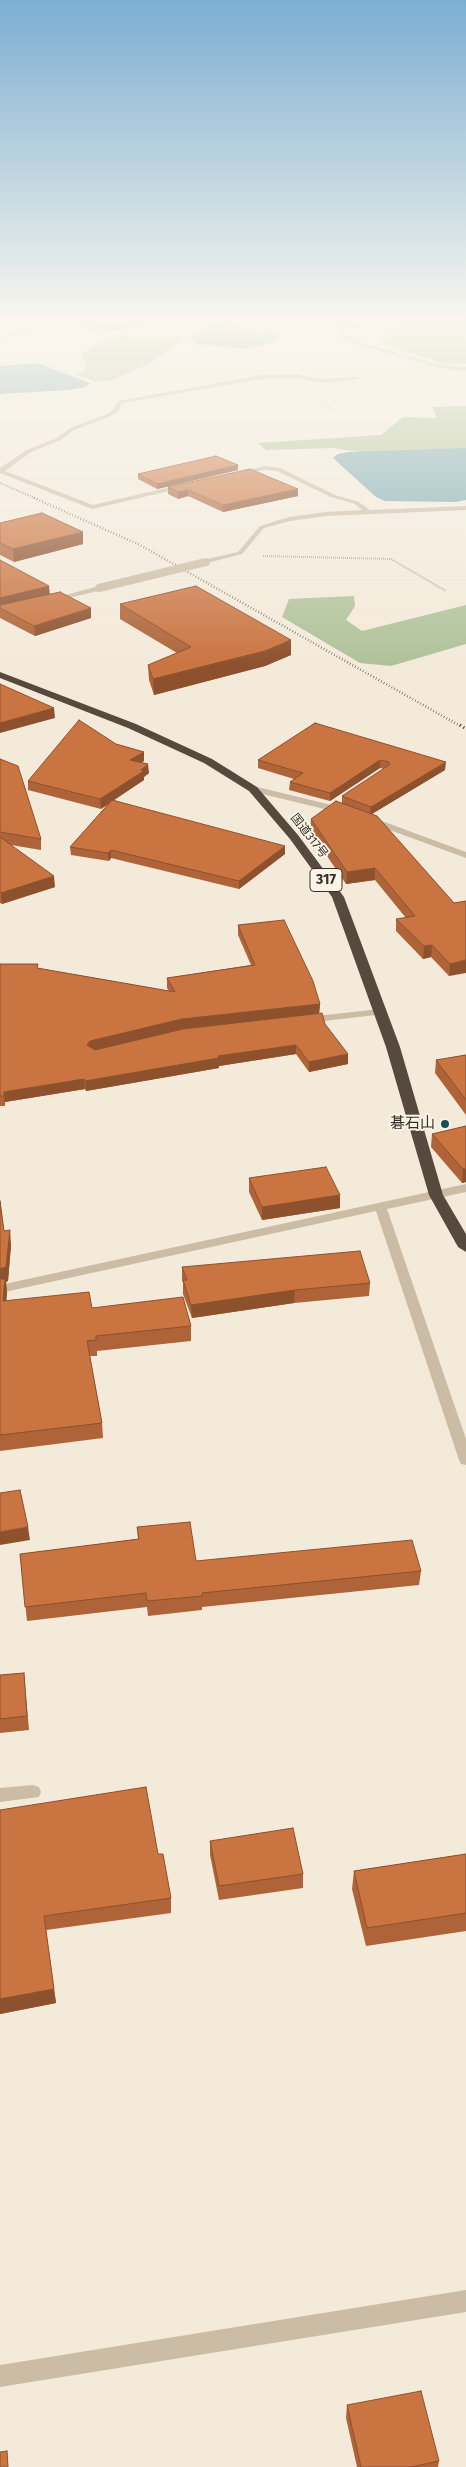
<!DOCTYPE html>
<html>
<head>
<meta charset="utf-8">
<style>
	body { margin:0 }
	canvas { display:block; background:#f3eada }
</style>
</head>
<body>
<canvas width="466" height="2467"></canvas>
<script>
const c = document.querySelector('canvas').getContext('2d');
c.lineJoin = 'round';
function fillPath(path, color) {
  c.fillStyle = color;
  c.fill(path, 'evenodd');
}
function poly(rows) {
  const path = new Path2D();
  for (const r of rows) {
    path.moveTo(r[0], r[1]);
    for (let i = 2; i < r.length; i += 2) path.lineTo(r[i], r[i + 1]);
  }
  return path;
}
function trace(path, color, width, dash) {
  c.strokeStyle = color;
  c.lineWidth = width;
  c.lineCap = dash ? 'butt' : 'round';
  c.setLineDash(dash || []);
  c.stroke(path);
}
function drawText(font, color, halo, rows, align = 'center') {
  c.font = font + ' "Fira Sans","Noto Sans JP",sans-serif';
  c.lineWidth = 4;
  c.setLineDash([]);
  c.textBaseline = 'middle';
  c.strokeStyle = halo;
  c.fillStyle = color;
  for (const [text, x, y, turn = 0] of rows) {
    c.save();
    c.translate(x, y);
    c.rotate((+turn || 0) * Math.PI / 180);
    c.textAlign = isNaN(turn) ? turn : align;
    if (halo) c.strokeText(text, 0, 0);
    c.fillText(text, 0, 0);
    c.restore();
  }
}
fillPath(poly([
	[402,321,466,321,466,364,444,364,379,343],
	[119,335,160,338,182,337,183,340,150,363,113,380,95,382,76,374,83,372,86,365,80,355,105,339],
	[466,406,466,452,373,454,333,448,266,450,258,443,381,435,403,417,437,418,432,407],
	[354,596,355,606,346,620,362,631,466,605,466,644,391,666,360,663,282,617,289,599]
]), '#b0c29a');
fillPath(poly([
	[212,323,243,328,254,331,269,331,279,335,272,342,246,349,196,344,189,338],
	[38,363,90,383,86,387,69,390,0,394,0,366],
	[466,448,466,500,456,502,385,501,376,497,333,458,338,454,349,452]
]), '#78a7b1');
trace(poly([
	[322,401,333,409]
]), '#b7a690', 1, [1, 1]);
trace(poly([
	[263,556,391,559,446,591]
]), '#b7a690', 2, [1, 1]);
fillPath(poly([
	[364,321,370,321,363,326,340,329,337,327,364,321]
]), '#cbbca6');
fillPath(poly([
	[6,321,11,321,30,332,0,339,0,337,22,332,6,321],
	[61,321,69,321,108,332,105,334,61,321],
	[335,321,340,321,346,336,360,342,438,364,466,367,466,371,438,368,356,344,342,338,335,321],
	[295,374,322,379,356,377,359,379,322,383,295,378,262,379,122,403,118,411,109,417,74,430,61,440,31,452,5,471,93,505,184,484,187,486,186,487,92,509,0,473,0,468,27,450,57,438,70,428,105,415,114,409,118,401,262,375,295,374],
	[265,466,280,468,335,495,359,502,370,510,466,506,466,510,326,516,290,521,264,528,242,554,203,564,203,560,238,552,260,526,289,517,326,512,362,510,355,504,331,497,277,471,265,470,236,476,233,474,265,466],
	[99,586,103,588,102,590,51,602,47,600,99,586],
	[253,786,348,809,350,811,345,814,250,791,250,787,253,786],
	[371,817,466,852,466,858,368,822,366,820,371,817],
	[380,1009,384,1010,385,1012,384,1014,307,1023,302,1020,307,1017,380,1009],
	[466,1184,466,1192,387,1209,466,1439,466,1465,461,1464,459,1460,376,1211,0,1293,0,1285,466,1184],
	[33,1785,39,1787,41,1792,39,1797,0,1802,0,1788,33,1785],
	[466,2290,466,2312,0,2387,0,2365,466,2290]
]), '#cbbca6');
fillPath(poly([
	[0,672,136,724,212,759,257,787,298,835,344,897,400,1047,443,1195,466,1234,466,1252,458,1247,429,1195,386,1047,332,897,290,839,249,791,204,763,128,728,0,678,0,672]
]), '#58493e');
trace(poly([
	[0,483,37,499]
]), '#372e27', 2, [0.5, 2]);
trace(poly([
	[34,498,140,545,462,727]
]), '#372e27', 2.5, [0.5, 2.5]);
trace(poly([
	[460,725,466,729]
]), '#372e27', 3, [1, 3]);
trace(poly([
	[99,588,206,562]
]), '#cbbca6', 8);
fillPath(poly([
	[74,321,157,321,111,331],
	[238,465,238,470,157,489,138,479,138,474],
	[168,487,298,489,298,496,223,512,188,496,178,499,168,494],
	[0,523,83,544,14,562,0,555],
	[0,560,50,594,91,618,35,636,0,618],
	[120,604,291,640,291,655,265,666,154,695,149,680,148,665,177,653,120,619],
	[315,723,445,770,372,814,454,903,466,901,449,976,431,957,423,959,396,931,396,919,406,918,375,880,346,884,310,831,311,819,342,803,342,796,384,769,380,768,330,801,289,790,290,782,294,779,258,768,258,760],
	[116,744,144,752,144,761,142,762,149,773,144,777,144,780,113,800,285,854,239,889,111,858,109,861,71,855,70,847,109,803,101,809,28,790,28,781],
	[0,759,41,839,41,850,11,845,55,887,2,904,0,903],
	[238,925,320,1004,319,1014,348,1064,309,1072,296,1054,219,1066,219,1068,86,1091,85,1089,5,1102,5,1106,0,1106,0,964,38,968,169,991,167,988,167,978,251,965,238,935],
	[466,1055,466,1115,435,1073,436,1060],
	[466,1126,466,1182,462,1183,431,1147,432,1134],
	[249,1178,340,1195,340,1208,262,1220,249,1192],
	[0,1201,4,1231,11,1245,8,1281,6,1282,7,1293,6,1300,92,1308,191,1326,191,1341,97,1351,97,1356,90,1356,102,1423,103,1438,0,1451],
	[182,1267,370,1283,369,1296,294,1303,192,1318,183,1294,183,1283,182,1280],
	[137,1527,196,1561,421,1571,419,1585,202,1607,202,1610,148,1616,147,1607,27,1621,20,1554,138,1539],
	[24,1673,29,1730,0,1733,0,1675],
	[0,1810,158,1854,171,1898,171,1913,46,1930,56,2003,0,2014],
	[210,1841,303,1874,303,1888,219,1900,210,1855],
	[466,1854,466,1931,366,1946,352,1889,354,1871],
	[347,2405,439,2461,438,2467,357,2467,346,2418]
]), '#ae6438');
fillPath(poly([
	[139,321,157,321,111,331,111,327],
	[238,465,238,470,157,489,157,484],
	[298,489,298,496,223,512,223,505],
	[188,490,188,496,178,499,178,492],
	[83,532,83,544,14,562,13,549],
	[49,586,50,596,0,608,0,598],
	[91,608,91,618,35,636,34,626],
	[291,640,291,655,265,666,154,695,153,679],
	[54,708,55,718,0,733,0,723],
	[144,752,144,761,130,769,130,760],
	[380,760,380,768,330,801,330,793],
	[446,762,445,770,370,815,371,807],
	[148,764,149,773,144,777,144,780,101,809,100,799],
	[285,846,285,854,239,889,239,881],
	[111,850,111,858,109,861,108,853],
	[375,868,375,880,346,884,347,872],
	[54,876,55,887,2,904,1,893],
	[432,945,431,957,423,959,424,946],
	[466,960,466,973,449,976,450,964],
	[320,1004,319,1014,91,1051,87,1045,90,1041,182,1019],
	[296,1045,296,1054,219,1066,219,1068,86,1091,85,1081,218,1056],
	[348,1054,348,1064,309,1072,309,1062],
	[84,1079,85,1089,5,1102,5,1106,4,1092],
	[463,1169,466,1169,466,1182,462,1183],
	[340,1195,340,1208,262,1220,262,1207],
	[10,1230,11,1245,8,1281,6,1282,7,1293,5,1315,0,1284,0,1269],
	[295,1290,294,1303,192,1318,191,1305],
	[28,1527,30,1540,0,1545,0,1532],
	[54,1989,56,2003,0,2014,0,1999]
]), '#8d512e');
const building = poly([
	[89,321,139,321,111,327,89,321],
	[216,456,238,465,157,484,138,474,216,456],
	[250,469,298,489,223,505,188,490,178,492,168,487,250,469],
	[42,513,83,532,13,549,0,543,0,523,42,513],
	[0,560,49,586,0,598,0,560],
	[196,586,291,640,265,651,153,679,148,665,191,647,120,604,196,586],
	[60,592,91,608,34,626,0,608,0,605,60,592],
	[0,684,54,708,0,723,0,684],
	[79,720,116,744,144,752,130,760,148,764,141,770,144,771,100,799,28,781,79,720],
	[315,723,446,762,371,807,342,796,389,765,389,762,380,760,330,793,290,782,303,773,258,760,315,723],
	[0,759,18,766,41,839,0,832,0,759],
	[112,800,285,846,239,881,111,850,108,853,70,847,112,800],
	[336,801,377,816,454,903,466,901,466,960,450,964,432,945,424,946,396,919,415,916,375,868,347,872,311,819,336,801],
	[0,837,54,876,1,893,0,892,0,837],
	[284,920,313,981,320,1004,182,1019,90,1041,87,1045,95,1050,183,1029,322,1013,325,1024,348,1054,309,1062,296,1045,218,1056,219,1058,85,1081,84,1079,4,1092,4,1096,0,1096,0,964,38,964,37,968,175,992,167,978,255,965,238,925,284,920],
	[466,1055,466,1100,436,1060,466,1055],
	[466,1126,466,1169,463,1169,432,1134,466,1126],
	[326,1167,340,1195,262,1207,249,1178,326,1167],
	[0,1201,4,1231,10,1230,6,1267,0,1269,0,1201],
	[360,1251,370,1283,295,1290,191,1305,183,1280,187,1280,182,1267,360,1251],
	[0,1279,5,1279,3,1301,89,1292,92,1308,183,1297,191,1326,96,1336,96,1340,87,1341,102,1423,0,1435,0,1279],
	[20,1490,28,1527,0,1532,0,1493,20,1490],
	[190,1522,196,1561,412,1540,421,1571,202,1593,202,1596,147,1601,146,1593,25,1607,20,1554,139,1539,137,1527,190,1522],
	[24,1673,27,1716,0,1719,0,1675,24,1673],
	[146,1787,158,1854,163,1854,171,1898,44,1916,54,1989,0,1999,0,1810,146,1787],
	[293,1828,303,1874,219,1886,210,1841,293,1828],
	[466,1854,466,1913,367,1928,354,1871,466,1854],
	[421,2391,439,2461,411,2467,361,2467,347,2405,421,2391],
	[7,2451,8,2467,0,2467,0,2452,7,2451]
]);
fillPath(building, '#ca7441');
trace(building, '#8d512e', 1);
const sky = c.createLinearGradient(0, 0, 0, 666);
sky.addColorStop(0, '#7bafd2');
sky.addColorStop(0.48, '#faf6ee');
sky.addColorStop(1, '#faf6ee00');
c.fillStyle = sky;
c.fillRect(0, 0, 466, 666);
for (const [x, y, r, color] of [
	[445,1124,5,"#1b4e5a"]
]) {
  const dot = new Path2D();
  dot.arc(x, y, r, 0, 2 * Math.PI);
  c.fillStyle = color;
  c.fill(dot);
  trace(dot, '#faf4e7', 2);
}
drawText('12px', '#372e27', '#faf4e7', [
	["国道317号",309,836,52]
]);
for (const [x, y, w] of [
	[326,880,32]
]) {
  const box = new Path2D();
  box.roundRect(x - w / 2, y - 11.5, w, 23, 4);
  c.fillStyle = '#faf4e7';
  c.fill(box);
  trace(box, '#372e27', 1);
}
drawText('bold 14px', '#372e27', null, [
	["317",326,880]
]);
drawText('15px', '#372e27', '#faf4e7', [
	["碁石山",435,1124]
], 'right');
</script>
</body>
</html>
